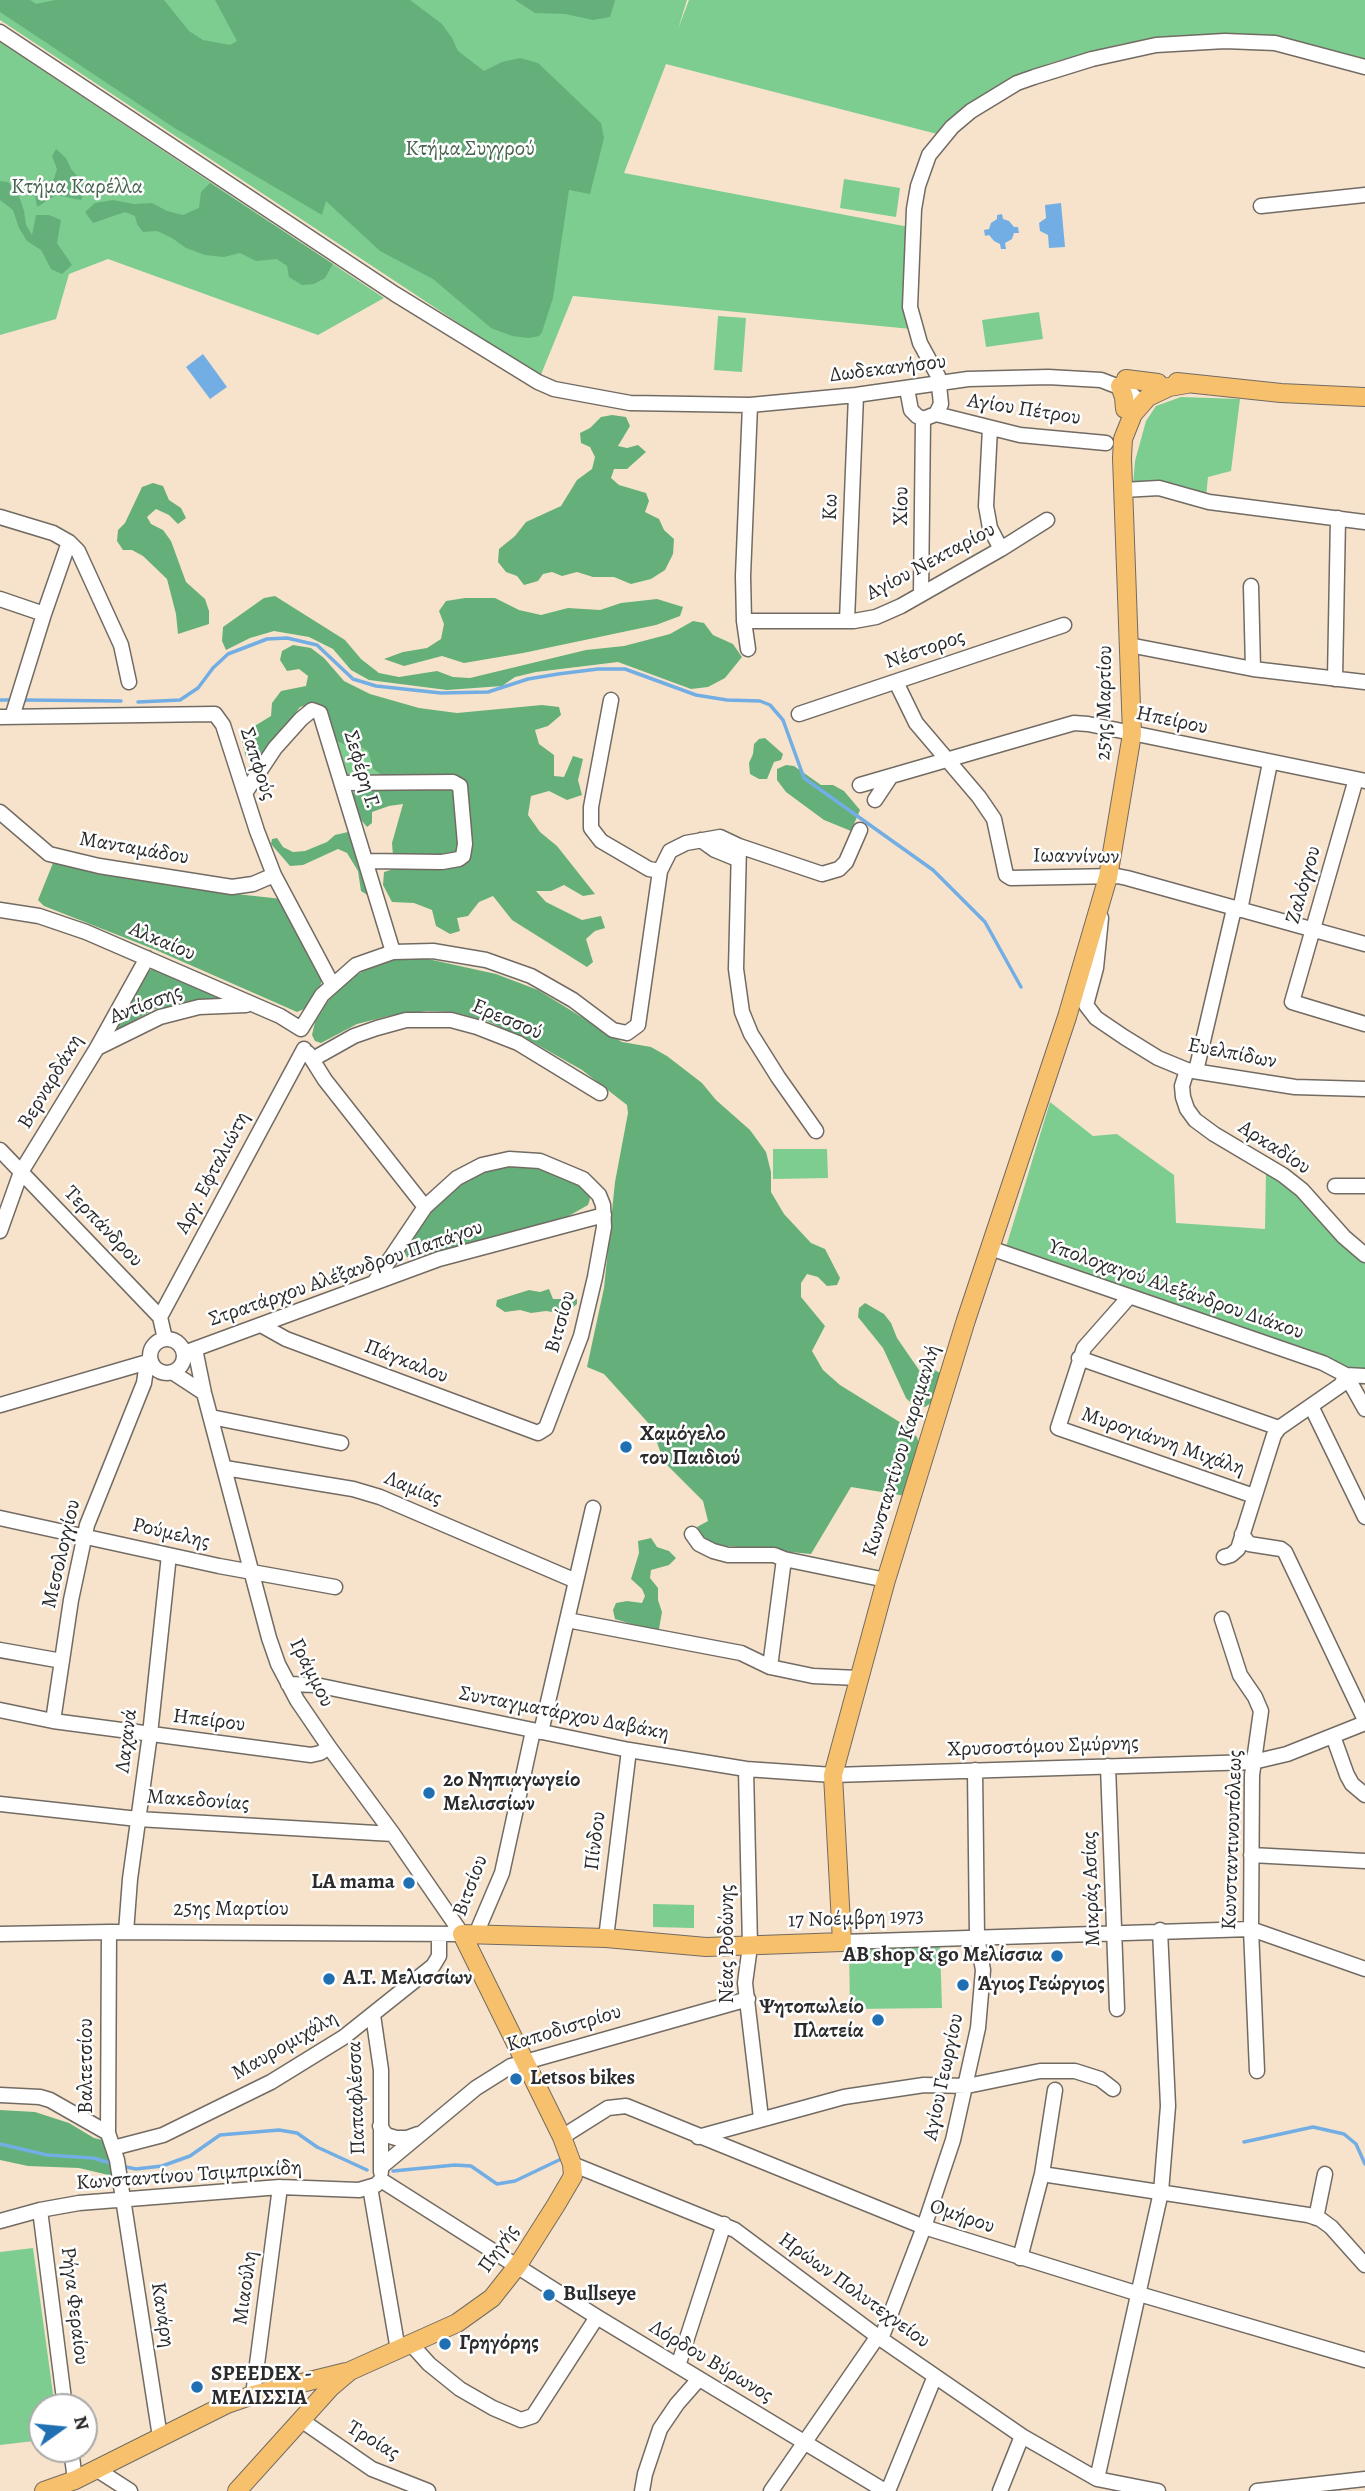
<!DOCTYPE html>
<html>
<head>
<meta charset="utf-8">
<style>
	body { margin:0 }
	#map { position:relative; width:1365px; height:2491px; overflow:hidden; background:#f7e3cc; font-family:Alegreya,serif }
	canvas { display:block }
	.north { position:absolute; left:28px; top:2393px; width:70px; height:70px; box-sizing:border-box; background:#fff; border:2px solid #aaa; border-radius:50%; rotate:75deg; font-size:19px; font-weight:700; line-height:28px; text-align:center; color:#2b2b2b }
	.north::after { content:''; display:block; margin:auto; width:24px; height:32px; background:#1f6fb2; clip-path:polygon(50% 0,100% 100%,50% 72%,0 100%) }
</style>
</head>
<body>
<div id="map">
<canvas width="1365" height="2491"></canvas>
<div class="north">N</div>
</div>
<script>
const c = document.querySelector('canvas').getContext('2d');
c.lineJoin = 'round';
function fillPath(path, color) {
  c.fillStyle = color;
  c.fill(path, 'evenodd');
}
function poly(rows) {
  const path = new Path2D();
  for (const r of rows) {
    if (r.length === 3) {
      path.moveTo(r[0] + r[2], r[1]);
      path.arc(r[0], r[1], r[2], 0, 2 * Math.PI);
      continue;
    }
    path.moveTo(r[0], r[1]);
    for (let i = 2; i < r.length; i += 2) path.lineTo(r[i], r[i + 1]);
  }
  return path;
}
function trace(path, color, width, dash) {
  c.strokeStyle = color;
  c.lineWidth = width;
  c.lineCap = dash ? 'butt' : 'round';
  c.setLineDash(dash || []);
  c.stroke(path);
}
function drawText(font, color, halo, rows, align = 'center') {
  c.font = font + ' Alegreya,serif';
  c.lineWidth = 5;
  c.setLineDash([]);
  c.textBaseline = 'middle';
  c.strokeStyle = halo;
  c.fillStyle = color;
  for (const [text, x, y, turn = 0] of rows) {
    c.save();
    c.translate(x, y);
    c.rotate((+turn || 0) * Math.PI / 180);
    c.textAlign = isNaN(turn) ? turn : align;
    if (halo) c.strokeText(text, 0, 0);
    c.fillText(text, 0, 0);
    c.restore();
  }
}
fillPath(poly([
	[0,0,687,0,678,29,689,0,1365,0,1365,62,1261,38,1189,35,1121,44,1050,63,998,88,937,134,666,64,624,173,909,227,911,329,573,296,540,377,0,20],
	[0,42,384,298,318,335,108,259,69,274,56,319,0,335],
	[844,179,900,188,896,217,840,208],
	[1039,312,1043,339,986,347,982,320],
	[718,316,746,318,742,372,714,370],
	[1181,397,1240,399,1231,471,1208,477,1206,497,1133,486,1135,461,1146,421,1156,406],
	[336,741,347,746,358,746,368,751,373,769,385,778,347,779],
	[1050,1102,1093,1136,1117,1134,1174,1175,1176,1223,1265,1229,1266,1170,1306,1202,1344,1248,1365,1261,1365,1373,1006,1247],
	[773,1149,827,1149,828,1178,773,1179],
	[653,1904,694,1905,694,1928,653,1927],
	[940,1945,942,2008,850,2009,849,1947],
	[33,2248,54,2401,45,2402,45,2407,42,2407,42,2440,0,2445,0,2252]
]), '#7ccd8f');
fillPath(poly([
	[0,0,30,0,36,4,55,0,164,0,189,31,203,40,230,45,237,41,215,0,410,0,442,24,452,38,458,51,484,71,502,62,520,58,538,63,601,123,604,138,590,194,569,190,553,298,542,332,539,336,529,338,512,336,491,328,433,279,380,251,326,201,322,215,176,129,0,12],
	[515,0,615,0,615,1,610,17,593,20,565,14,535,13],
	[56,149,66,158,71,169,87,187,81,200,56,195,37,207,35,195,43,184,54,179,57,169,52,156],
	[0,181,8,182,18,193,24,211,26,225,32,235,36,215,49,215,61,220,57,243,72,265,62,274,51,269,41,250,27,241,19,228,13,210,0,200],
	[210,183,333,264,325,278,314,284,302,285,289,277,287,266,277,259,256,261,240,253,224,257,205,255,186,248,172,238,157,231,143,232,137,224,135,216,125,212,93,223,85,212,95,203,113,200,134,204,152,203,167,211,183,215,199,208,201,192],
	[612,415,626,417,630,426,618,446,627,448,638,445,646,452,627,469,614,469,611,478,619,485,646,493,649,501,645,512,659,519,664,530,674,539,673,554,665,570,651,579,631,584,614,577,593,577,577,572,562,576,552,572,543,574,538,581,524,585,517,576,506,572,498,562,499,549,515,536,526,522,561,506,577,480,592,469,595,457,590,447,581,443,580,433,590,428,601,417],
	[153,483,163,486,169,500,181,508,186,518,178,524,169,515,156,509,147,517,151,524,163,530,171,541,186,582,205,599,209,611,209,624,178,634,176,614,167,579,143,556,132,550,123,550,117,541,118,530,125,523,142,487],
	[275,596,345,640,361,659,379,673,399,677,437,671,453,677,470,678,586,650,624,646,670,634,693,621,704,623,713,635,733,644,742,657,725,678,708,687,691,689,618,662,536,672,515,677,502,686,447,690,369,680,351,670,333,649,309,637,274,631,250,638,226,650,222,641,223,627,264,598],
	[465,598,495,598,519,610,541,615,568,608,600,610,621,603,657,599,683,607,680,616,656,625,523,653,464,663,442,656,404,666,384,659,403,652,427,648,441,639,444,624,439,611,446,601],
	[293,645,311,648,324,658,344,681,370,694,419,708,457,713,542,705,559,707,561,715,548,726,535,730,539,744,554,755,554,776,564,777,573,756,583,759,578,780,582,795,567,800,549,791,531,796,528,815,540,832,557,846,595,894,583,896,564,885,551,891,536,891,546,902,582,920,601,916,605,928,595,931,586,939,593,962,587,967,512,920,493,896,479,902,468,916,457,918,460,931,450,934,436,926,432,910,414,903,392,902,383,885,384,872,394,869,392,843,403,804,389,806,372,812,372,823,367,827,357,815,352,800,354,789,385,778,373,769,368,751,358,746,347,746,336,741,325,710,315,703,300,707,272,747,256,764,246,757,242,742,243,733,271,716,272,703,281,691,306,686,308,676,299,669,287,671,280,660,282,651],
	[765,738,783,754,781,760,774,762,767,779,759,779,750,774,749,763,753,754,754,744,759,739],
	[786,765,794,766,821,785,833,785,844,791,860,810,851,831,824,820,786,792,777,780,777,769],
	[348,832,353,838,369,896,361,891,358,871,347,853,338,849,303,865,290,866,271,844,272,839,277,838,283,847,293,852,305,851,327,842,335,835],
	[53,863,60,863,165,884,227,893,282,899,322,972,321,984,309,1007,297,1012,156,950,44,906,38,900],
	[395,959,428,959,496,974,538,990,622,1042,651,1047,667,1056,702,1083,716,1100,750,1130,766,1152,771,1172,771,1192,784,1214,811,1243,825,1249,840,1278,837,1285,827,1286,818,1277,807,1274,801,1283,801,1297,825,1326,812,1351,823,1370,840,1385,906,1426,917,1437,922,1454,906,1496,851,1487,811,1554,716,1545,704,1537,697,1527,708,1521,703,1501,664,1462,651,1426,604,1374,587,1367,604,1288,615,1182,628,1113,627,1105,582,1070,529,1040,487,1021,453,1012,427,1011,389,1016,357,1024,321,1043,315,1041,312,1035,315,1022,330,998,349,979,376,964],
	[152,969,160,970,219,994,219,999,155,1009,115,1031,145,974],
	[506,1166,540,1166,577,1183,588,1192,590,1199,588,1205,565,1218,413,1258,407,1257,404,1252,406,1245,439,1202,453,1187,487,1170],
	[549,1289,553,1299,577,1299,577,1304,570,1310,559,1313,546,1311,531,1313,520,1310,505,1312,496,1306,497,1300,529,1290,540,1292],
	[865,1303,884,1314,891,1323,897,1338,919,1370,931,1368,940,1373,934,1401,925,1407,914,1406,906,1398,883,1348,858,1317,859,1308],
	[651,1538,657,1547,669,1551,676,1558,669,1565,651,1570,650,1578,658,1588,658,1600,662,1612,659,1629,651,1630,615,1619,613,1610,616,1603,627,1601,642,1603,645,1596,642,1589,631,1579,639,1553,638,1541],
	[0,2110,35,2112,69,2123,94,2138,107,2141,117,2177,79,2168,28,2166,0,2160]
]), '#65b07a');
fillPath(poly([
	[1061,203,1065,247,1049,248,1048,235,1040,231,1039,223,1046,218,1045,205],
	[1002,214,1003,219,1009,221,1014,227,1018,227,1019,233,1014,233,1012,239,1005,243,1006,249,1001,249,1000,244,994,241,989,235,985,236,984,230,989,229,991,223,997,219,997,215],
	[203,354,227,387,210,399,186,367]
]), '#72aee4');
trace(poly([
	[0,700,11,700],
	[25,700,121,701],
	[138,702,180,700,198,688,213,668,228,654,267,639,287,638,317,645,353,679,376,686,441,693,488,692,528,679,558,674,598,669,625,669,696,695,727,700,760,701,770,705,783,720,804,778,933,870,985,922,1021,987],
	[1244,2142,1313,2127,1344,2134,1356,2144,1365,2164],
	[0,2144,47,2155,93,2158,114,2164],
	[121,2166,136,2169,162,2166,190,2156,220,2135,279,2130,297,2133,317,2147,367,2170],
	[393,2171,455,2165,471,2166,497,2184,515,2181,559,2160]
]), '#72aee4', 3.5);
const minor = poly([
	[0,32,395,294,538,382,554,389,630,403,750,405,856,395,968,379,1048,377,1101,380,1127,390,1141,403],
	[1261,206,1365,195],
	[907,389,911,410,917,416,923,419,936,414,941,404,938,376,920,343,910,307,914,209,918,186,929,155,952,127,971,111,1017,83,1034,77,1092,59,1156,45,1225,41,1275,43,1365,67],
	[936,414,1020,435,1106,443],
	[990,428,986,506,990,528,1001,549],
	[1123,490,1159,488,1209,502,1365,522],
	[0,517,53,533,69,542,78,551,121,645,129,682],
	[1251,586,1253,669],
	[921,594,923,419],
	[0,599,44,614],
	[744,621,854,621,876,617,901,606,1001,549,1047,520],
	[847,621,856,395],
	[1129,645,1253,669,1365,682],
	[748,649,744,621,743,576,750,405],
	[1335,679,1338,518],
	[896,682,916,723,979,797,994,819,1006,875,1011,878,1117,876,1127,878,1365,944],
	[611,700,591,807,591,828,601,841,649,869,660,871],
	[799,714,1064,625],
	[0,717,215,714,223,725,257,831,274,875,332,984],
	[12,717,44,614,69,542],
	[1356,779,1292,1002,1365,1024],
	[342,783,453,782,460,786,465,844,463,856,459,859,442,862,367,861],
	[860,785,1074,723,1088,724,1365,781],
	[245,793,275,748,301,719,312,710,320,713,393,952],
	[875,800,891,776],
	[0,812,49,854,99,866,232,887,253,884,274,875],
	[701,840,715,850,737,859],
	[739,846,736,969,742,1012,751,1034,778,1077,816,1131],
	[0,910,39,916,86,932,280,1016,301,1029],
	[1240,910,1270,763],
	[1101,918,1096,968,1086,1005,1096,1018,1124,1037,1158,1058,1187,1070,1295,1087,1365,1089],
	[301,1029,322,995,356,965,393,952,433,951,486,960,531,976,573,1000,613,1030,627,1033,638,1025,660,871,670,851,686,843,720,837,739,846,822,874,839,869,846,862,860,830],
	[97,1048,160,1017,199,1007,246,1005],
	[308,1053,325,1080,425,1207],
	[313,1059,354,1036,377,1028,406,1020,451,1020,477,1027,518,1043,600,1093],
	[1187,1070,1182,1086,1183,1097,1187,1109,1195,1120,1214,1134,1283,1175,1302,1190,1344,1237,1365,1255],
	[1196,1071,1234,909],
	[0,1150,160,1317,165,1339],
	[1335,1186,1365,1186],
	[0,1231,21,1172,97,1048,147,958],
	[990,1248,1323,1363,1346,1375,1365,1409],
	[1129,1297,1084,1348,1058,1428,1254,1496],
	[160,1317,304,1049],
	[261,1325,286,1339,538,1433,546,1428,581,1336,595,1277,604,1227,603,1205,599,1195,583,1179,540,1161,509,1159,482,1165,457,1178,425,1207,374,1283],
	[167,1356,17],
	[195,1349,204,1393,269,1638,278,1664,297,1700,329,1747,393,1834,462,1934],
	[184,1353,439,1259,604,1215],
	[1079,1358,1279,1428],
	[172,1372,204,1393],
	[1346,1375,1365,1376],
	[0,1405,151,1361],
	[1311,1406,1365,1517],
	[211,1417,341,1443],
	[225,1468,353,1489,380,1497,576,1581],
	[0,1518,219,1566,335,1587],
	[692,1534,699,1544,713,1551,728,1555,774,1555,784,1559,886,1580],
	[1242,1534,1249,1544,1281,1549,1285,1552,1365,1720],
	[1224,1557,1231,1555,1238,1549,1274,1435,1279,1428,1341,1385,1346,1375],
	[1222,1619,1240,1675,1255,1697,1261,1711,1252,1775,1251,1929,1257,2071],
	[567,1620,741,1653,770,1667,813,1676,858,1678],
	[0,1650,62,1661],
	[770,1667,784,1559],
	[288,1684,316,1685,629,1750,746,1769,833,1775,1253,1762,1287,1754,1365,1723],
	[0,1710,53,1721,311,1755,320,1753,329,1747],
	[53,1721,71,1600,87,1525,144,1383,147,1362],
	[541,1732,593,1508],
	[1333,1736,1347,1775,1352,1784,1365,1795],
	[1108,1766,1117,2009],
	[746,1769,750,1946,745,1983,761,2118],
	[0,1804,138,1819,393,1834],
	[1251,1855,1365,1861],
	[109,1932,108,2133,117,2160,160,2437],
	[126,1932,130,1879,150,1734,169,1555],
	[0,1934,109,1932,462,1934],
	[476,1934,502,1873,533,1731],
	[606,1938,629,1750],
	[842,1942,1251,1929,1365,1969],
	[373,2015,381,2070,381,2172],
	[0,2095,40,2097,50,2100,108,2133],
	[380,2126,386,2135,396,2138,407,2138,418,2134],
	[562,2137,608,2108,626,2106,924,2227,1139,2294,1365,2360],
	[698,2137,844,2097,924,2085,967,2086,1040,2071,1075,2071,1100,2079,1113,2089],
	[113,2148,163,2135,271,2082,344,2037,433,1966,439,1956,439,1934],
	[572,2164,735,2230,881,2339,1022,2436,1097,2479,1158,2491],
	[381,2167,476,2088,511,2066,748,1999],
	[1042,2174,1308,2215,1320,2219,1331,2227,1365,2265],
	[381,2180,597,2317,885,2491],
	[370,2187,398,2350],
	[40,2210,65,2407],
	[1316,2218,1325,2174],
	[0,2221,40,2210,79,2203,280,2187,359,2190,376,2185,381,2180],
	[1020,2258,1042,2174,1055,2090],
	[881,2339,924,2227,953,2140,978,2028,983,1970,977,1937,975,1770],
	[411,2344,429,2364,460,2389,493,2408,521,2420,533,2416,597,2317],
	[678,2366,724,2224],
	[253,2395,280,2187],
	[301,2420,372,2469,428,2491],
	[71,2449,75,2480],
	[96,2469,130,2491],
	[1097,2479,1161,2192,1168,2106,1160,1930],
	[642,2491,645,2474,660,2429,677,2404,699,2379],
	[771,2491,878,2336],
	[888,2491,935,2376],
	[1000,2491,1022,2436],
	[1257,2491,1365,2479]
]);
const major = poly([
	[1126,379,1158,383],
	[1177,382,1281,393,1365,397],
	[1120,386,1124,397,1125,409],
	[44,2491,75,2480,227,2404,253,2395,346,2372],
	[237,2491,330,2388,350,2371,457,2323,492,2298,518,2265,556,2205,573,2176,572,2164,562,2137,462,1934,606,1938,706,1947,842,1942,833,1775,886,1580,966,1320,1067,1017,1108,877,1132,734,1122,458,1123,439,1133,414,1148,397,1169,387,1187,384]
]);
trace(minor, '#726b63', 17);
trace(major, '#726b63', 20);
trace(minor, '#fff', 14);
trace(major, '#f7c06c', 18);
for (const [x, y, r, color] of [
	[626,1447,7,"#1f6fb2"],
	[429,1793,7,"#1f6fb2"],
	[409,1883,7,"#1f6fb2"],
	[1057,1956,7,"#1f6fb2"],
	[329,1979,7,"#1f6fb2"],
	[963,1985,7,"#1f6fb2"],
	[878,2020,7,"#1f6fb2"],
	[516,2079,7,"#1f6fb2"],
	[549,2295,7,"#1f6fb2"],
	[445,2344,7,"#1f6fb2"],
	[197,2387,7,"#1f6fb2"]
]) {
  const dot = new Path2D();
  dot.arc(x, y, r, 0, 2 * Math.PI);
  c.fillStyle = color;
  c.fill(dot);
  trace(dot, '#fff', 2.5);
}
drawText('21px', '#47644e', '#fff', [
	["Κτήμα Συγγρού",470,150],
	["Κτήμα Καρέλλα",77,188]
]);
drawText('21px', '#2b2b2b', '#fff', [
	["Δωδεκανήσου",888,369,-7],
	["Αγίου Πέτρου",1024,410,9],
	["Χίου",902,506,-89],
	["Κω",831,507,-88],
	["Αγίου Νεκταρίου",931,562,-28],
	["Νέστορος",925,650,-19],
	["25ης Μαρτίου",1105,703,-89],
	["Ηπείρου",1172,721,12],
	["Σαπφούς",257,764,72],
	["Σεφέρη Γ.",361,770,73],
	["Μανταμάδου",134,849,10],
	["Ιωαννίνων",1076,857,1],
	["Ζαλόγγου",1304,885,-74],
	["Αλκαίου",162,942,23],
	["Αντίσσης",146,1005,-21],
	["Ερεσσού",507,1020,23],
	["Ευελπίδων",1232,1054,11],
	["Βερναρδάκη",51,1082,-59],
	["Αρκαδίου",1274,1148,33],
	["Αργ. Εφταλιώτη",213,1173,-62],
	["Τερπάνδρου",103,1227,46],
	["Στρατάρχου Αλέξανδρου Παπάγου",346,1274,-19],
	["Υπολοχαγού Αλεξάνδρου Διάκου",1176,1290,19],
	["Βιτσίου",561,1322,-74],
	["Πάγκαλου",406,1362,21],
	["Μυρογιάννη Μιχάλη",1163,1442,19],
	["Κωνσταντίνου Καραμανλή",902,1451,-73],
	["Λαμίας",413,1489,22],
	["Ρούμελης",171,1534,13],
	["Μεσολογγίου",62,1554,-77],
	["Γράμμου",311,1673,63],
	["Συνταγματάρχου Δαβάκη",564,1714,11],
	["Ηπείρου",209,1721,7],
	["Λαχανά",127,1741,-83],
	["Χρυσοστόμου Σμύρνης",1043,1747,-2],
	["Μακεδονίας",198,1801,4],
	["Κωνσταντινουπόλεως",1233,1840,-88],
	["Πίνδου",596,1841,-83],
	["Βιτσίου",471,1886,-69],
	["Μικράς Ασίας",1092,1889,-92],
	["25ης Μαρτίου",231,1910],
	["17 Νοέμβρη 1973",856,1919,-2],
	["Νέας Ροδώνης",728,1944,-90],
	["Καποδιστρίου",564,2029,-17],
	["Μαυρομιχάλη",285,2046,-30],
	["Βαλτετσίου",87,2066,-90],
	["Αγίου Γεωργίου",944,2077,-78],
	["Παπαφλέσσα",357,2098,-92],
	["Κωνσταντίνου Τσιμπρικίδη",189,2176,-4],
	["Ομήρου",962,2217,19],
	["Πηγής",499,2249,-55],
	["Μιαούλη",246,2288,-82],
	["Ηρώων Πολυτεχνείου",854,2291,36],
	["Ρήγα Φεραίου",74,2306,83],
	["Κανάρη",162,2315,81],
	["Λόρδου Βύρωνος",711,2362,31],
	["Τροίας",373,2441,31]
]);
drawText('bold 21px', '#2b2b2b', '#fff', [
	["Χαμόγελο",640,1435],
	["του Παιδιού",640,1459],
	["2ο Νηπιαγωγείο",443,1781],
	["Μελισσίων",443,1805],
	["LA mama",395,1883,"right"],
	["AB shop & go Μελίσσια",1043,1956,"right"],
	["Α.Τ. Μελισσίων",343,1979],
	["Άγιος Γεώργιος",977,1985],
	["Ψητοπωλείο",864,2008,"right"],
	["Πλατεία",864,2032,"right"],
	["Letsos bikes",530,2079],
	["Bullseye",563,2295],
	["Γρηγόρης",459,2344],
	["SPEEDEX -",211,2375],
	["ΜΕΛΙΣΣΙΑ",211,2399]
], 'left');
</script>
</body>
</html>
